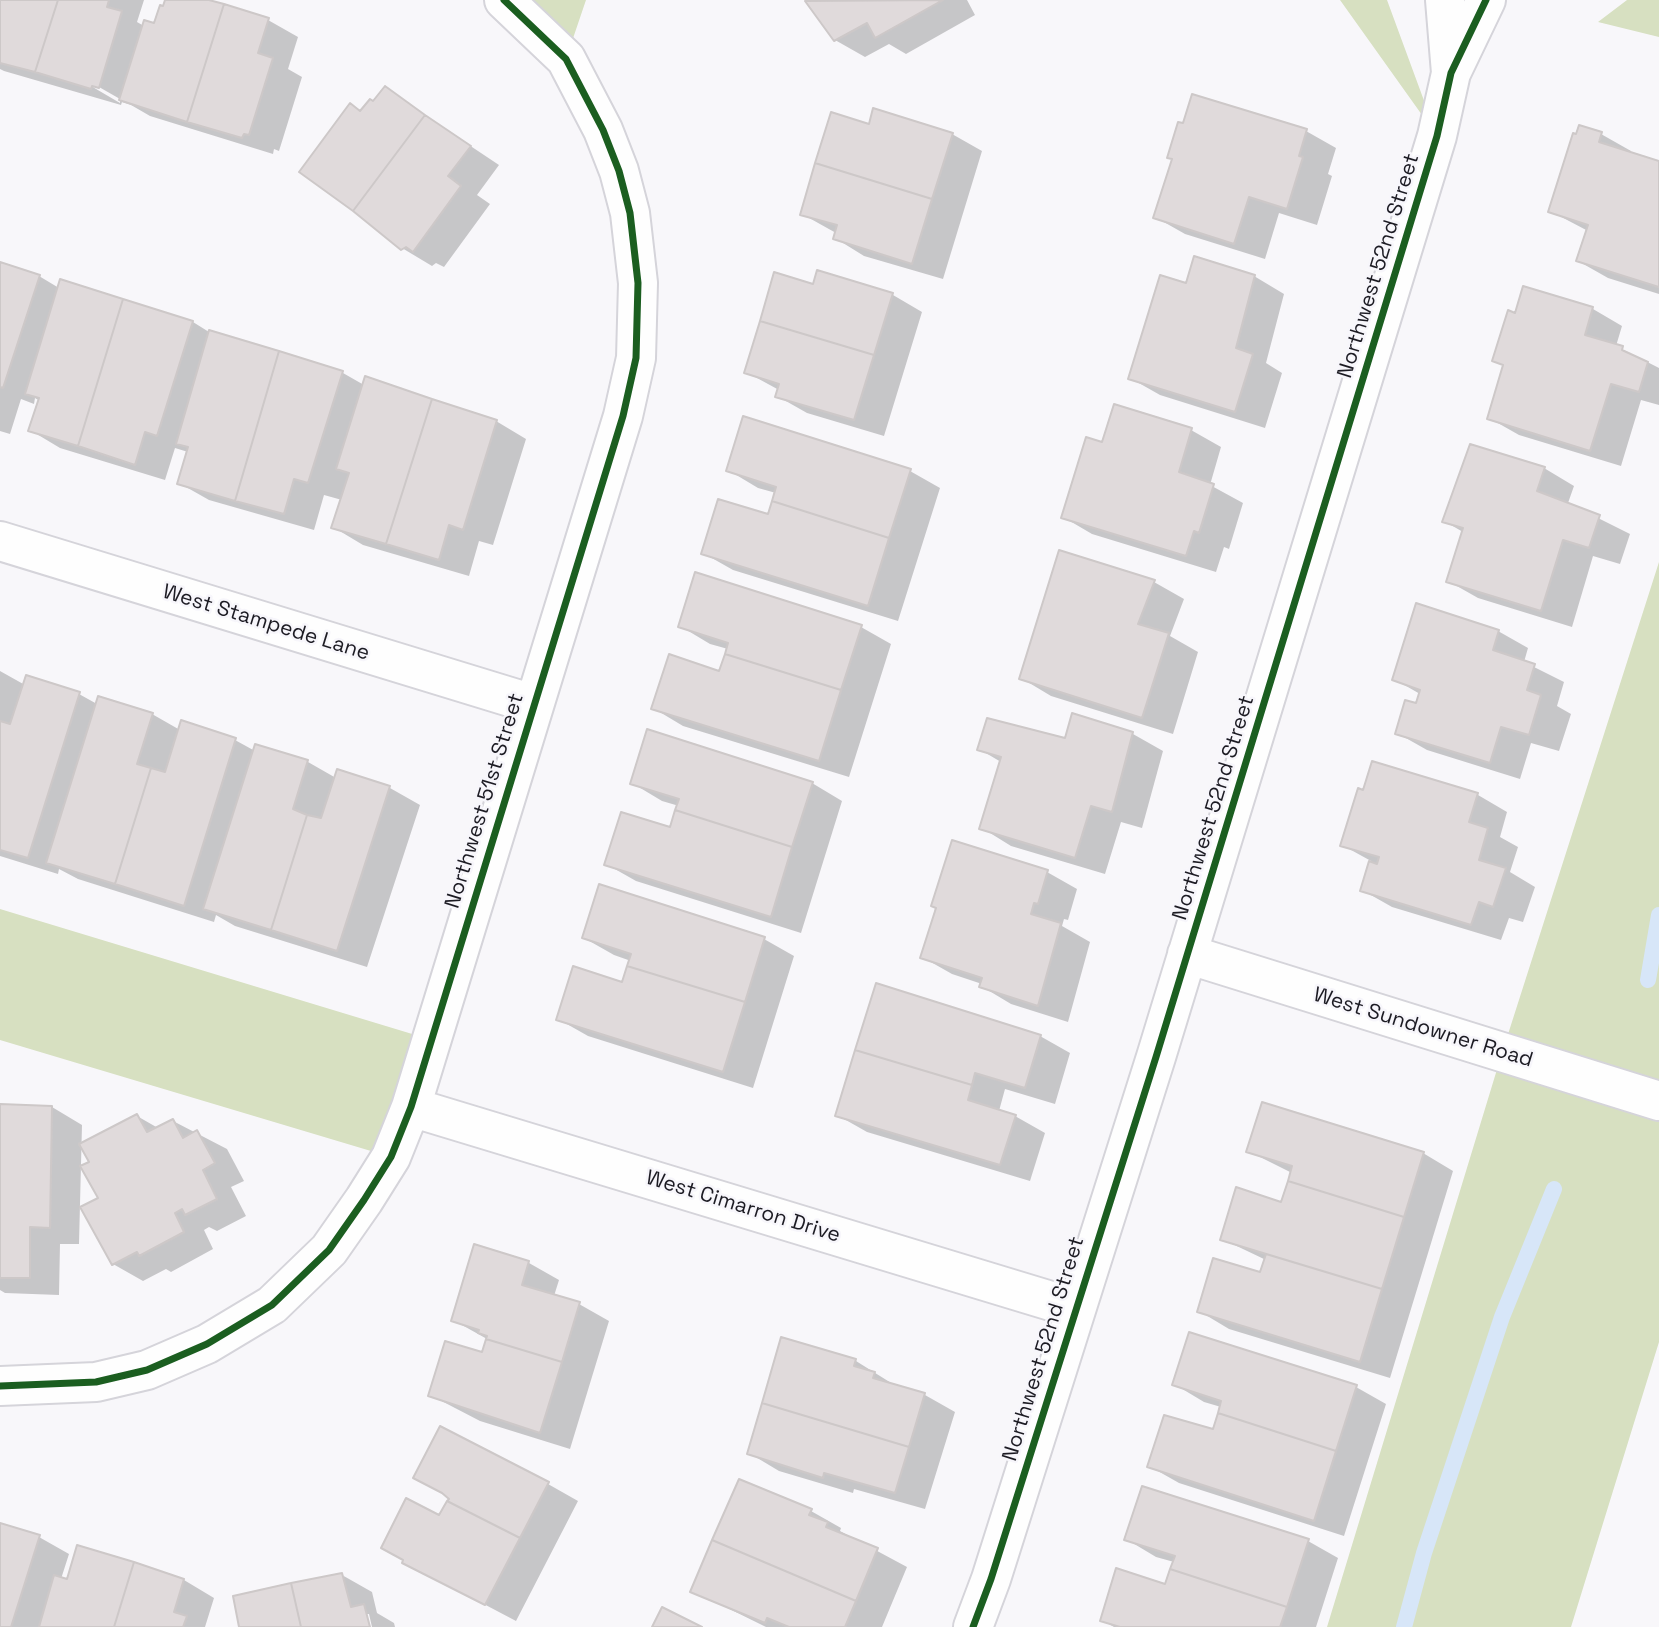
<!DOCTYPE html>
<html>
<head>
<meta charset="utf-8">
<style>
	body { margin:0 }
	canvas { display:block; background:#f8f7fa }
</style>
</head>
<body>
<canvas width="1659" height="1627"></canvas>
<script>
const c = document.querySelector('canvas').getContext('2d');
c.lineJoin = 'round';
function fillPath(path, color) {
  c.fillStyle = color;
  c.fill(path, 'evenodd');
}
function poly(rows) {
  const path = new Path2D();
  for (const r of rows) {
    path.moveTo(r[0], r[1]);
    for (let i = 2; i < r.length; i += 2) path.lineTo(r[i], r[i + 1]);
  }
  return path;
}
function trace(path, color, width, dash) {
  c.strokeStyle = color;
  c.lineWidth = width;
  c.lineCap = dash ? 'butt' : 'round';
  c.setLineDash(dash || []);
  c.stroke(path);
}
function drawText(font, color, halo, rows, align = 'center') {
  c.font = font + ' "Space Grotesk",sans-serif';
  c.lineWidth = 5;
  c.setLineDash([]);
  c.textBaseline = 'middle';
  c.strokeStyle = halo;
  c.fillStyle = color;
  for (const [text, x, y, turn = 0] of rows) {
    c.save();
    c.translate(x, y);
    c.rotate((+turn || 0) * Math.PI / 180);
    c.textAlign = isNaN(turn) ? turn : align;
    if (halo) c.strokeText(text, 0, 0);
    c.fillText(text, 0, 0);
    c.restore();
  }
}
fillPath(poly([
	[517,0,586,0,566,59],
	[1340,0,1387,0,1437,136],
	[1627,0,1659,0,1659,37,1598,22],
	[1659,562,1659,1342,1571,1627,1327,1627,1502,1053],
	[0,909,432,1040,391,1157,0,1040]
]), '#d7e0c1');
fillPath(poly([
	[0,0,144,0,137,22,144,26,155,25,167,0,203,0,268,20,298,37,288,69,302,77,279,151,274,149,273,154,150,116,131,105,122,102,121,105,4,71,0,69],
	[92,83,120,99,120,103,91,86],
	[807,0,967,0,975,15,906,54,889,44,865,57,835,40],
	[385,89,499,165,477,195,490,204,444,267,436,263,432,266,402,248,350,105,362,112,374,103],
	[870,126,952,134,982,151,943,279,864,256,835,238,836,233,802,214],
	[1306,131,1336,148,1328,174,1332,176,1317,225,1279,213,1265,259,1185,234,1155,217,1173,159],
	[1601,134,1631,151,1630,153,1659,162,1659,294,1608,278,1578,261,1588,231,1550,211],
	[0,264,39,276,59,288,61,281,193,322,209,332,343,373,364,385,496,421,526,439,493,545,479,541,469,576,363,545,333,527,342,500,324,495,314,530,209,500,179,483,188,452,175,448,165,480,60,448,30,430,40,401,35,398,34,404,21,399,10,434,0,431],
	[818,272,893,295,922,312,884,436,807,413,777,396,779,390,746,372,814,286],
	[1254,276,1284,294,1266,363,1282,373,1265,428,1160,395,1130,378,1187,285],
	[1524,288,1593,309,1622,326,1616,346,1659,368,1659,405,1641,400,1621,466,1519,435,1489,418,1504,366,1494,360,1516,315],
	[1191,430,1221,447,1210,485,1243,503,1229,549,1224,547,1216,572,1092,534,1063,517,1103,444],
	[1544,468,1574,486,1568,503,1630,534,1620,564,1593,556,1572,627,1478,598,1448,581,1463,532,1444,521],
	[728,470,910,471,940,488,898,621,733,570,703,553,769,516,776,493,758,488],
	[1060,552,1154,582,1184,599,1170,636,1198,652,1173,734,1051,696,1021,678],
	[680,626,861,627,891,644,849,777,683,726,653,708,721,673,728,649,710,644],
	[1498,631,1528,648,1524,662,1564,682,1557,706,1571,714,1559,751,1531,743,1520,779,1427,750,1397,733,1417,705,1420,694,1394,679],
	[0,671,25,685,79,694,97,704,152,714,180,730,235,740,255,751,256,746,308,762,336,778,338,771,390,788,420,805,367,967,235,926,216,915,214,922,78,879,59,869,58,874,0,856],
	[1073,715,1133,734,1163,751,1142,828,1121,822,1105,874,1011,846,982,828,1001,762,979,749,1066,741],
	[1373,763,1478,795,1507,812,1500,837,1518,847,1510,872,1535,887,1523,922,1509,918,1501,940,1392,907,1362,890,1371,861,1342,845],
	[632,783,812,783,842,801,801,933,636,881,606,864,671,830,679,806,662,801],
	[953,842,1047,872,1077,889,1068,920,1064,919,1062,926,1090,942,1068,1022,1011,1004,981,986,982,984,952,974,922,957],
	[584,938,764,939,794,956,753,1088,588,1036,558,1019,623,984,631,961,614,955],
	[1040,1036,1070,1053,1055,1104,1005,1089,999,1111,1015,1116,1045,1133,1030,1181,867,1132,837,1115],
	[0,1106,52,1107,82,1125,79,1244,60,1244,59,1295,5,1293,0,1290],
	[137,1116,158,1128,173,1121,227,1149,244,1181,231,1187,246,1216,217,1231,209,1227,204,1230,213,1249,171,1272,166,1269,143,1281,113,1264,91,1163],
	[1248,1151,1423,1153,1453,1171,1390,1378,1229,1329,1199,1311,1261,1274,1266,1260,1222,1239,1283,1204,1292,1173],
	[475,1247,529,1263,559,1280,554,1296,579,1304,609,1321,570,1449,480,1421,430,1395,483,1354,487,1339,453,1320],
	[782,1340,856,1361,896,1386,925,1395,955,1412,925,1509,854,1489,853,1493,779,1471,749,1453],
	[1174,1384,1356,1387,1386,1404,1344,1536,1179,1483,1149,1466,1214,1432,1221,1407,1204,1402],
	[740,1482,811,1511,841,1528,840,1531,907,1567,882,1627,766,1627,693,1591],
	[548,1484,578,1501,516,1621,404,1562,440,1517],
	[0,1525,39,1537,69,1554,61,1579,68,1581,78,1547,184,1580,214,1598,205,1627,0,1627],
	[1126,1539,1308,1541,1338,1558,1316,1627,1114,1627,1102,1620,1166,1586,1174,1562,1156,1557],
	[342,1575,372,1592,377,1613,394,1623,395,1627,372,1627,369,1614,365,1614,368,1627,242,1627]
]), '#0003');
trace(poly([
	[1648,980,1659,915],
	[1404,1627,1424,1553,1502,1317,1554,1189]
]), '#d7e6f8', 16);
const building = poly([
	[0,0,58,0,35,72,0,63,0,0],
	[58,0,109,0,107,7,122,11,99,88,92,86,91,89,35,72,58,0],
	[165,0,209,0,224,4,187,122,119,100,144,20,154,23,160,5,163,6,165,0],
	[943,0,875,38,867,23,834,41,805,1,943,0],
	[224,4,269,18,258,53,273,58,249,135,244,134,242,138,187,122,224,4],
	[385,86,425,115,353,211,299,172,350,103,360,111,370,99,373,101,385,86],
	[1192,94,1307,129,1299,156,1303,157,1287,209,1249,197,1234,244,1153,218,1172,159,1167,158,1178,122,1183,123,1192,94],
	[873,108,953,133,932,199,815,163,831,112,869,124,873,108],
	[425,115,471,146,448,176,461,186,413,252,406,247,401,250,353,211,425,115],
	[1579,125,1602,132,1599,142,1659,161,1659,287,1576,261,1588,225,1548,212,1573,133,1576,134,1579,125],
	[815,163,932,199,912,264,833,239,837,225,800,215,815,163],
	[1194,256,1255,275,1236,348,1253,354,1235,412,1128,379,1160,275,1186,283,1194,256],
	[0,262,40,275,3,388,0,387,0,262],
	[817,270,893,293,874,355,760,321,774,272,813,284,817,270],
	[60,279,123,299,78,446,28,431,39,398,25,394,60,279],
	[1523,286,1593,307,1585,335,1623,346,1622,350,1648,362,1639,392,1611,384,1590,451,1487,419,1503,365,1492,361,1508,310,1515,313,1523,286],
	[123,299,193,321,157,436,145,432,135,465,78,446,123,299],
	[760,321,874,355,854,420,775,397,779,384,744,373,760,321],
	[209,330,279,351,235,501,177,484,188,447,176,444,209,330],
	[279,351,343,371,308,483,294,479,284,514,235,501,279,351],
	[365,376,432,399,386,544,331,528,349,473,336,469,365,376],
	[432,399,497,420,463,530,449,525,439,560,386,544,432,399],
	[1114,404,1192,428,1179,472,1214,484,1199,533,1194,531,1186,556,1061,518,1086,437,1102,442,1114,404],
	[743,416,911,469,889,538,772,501,776,487,726,471,743,416],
	[1470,444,1545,467,1537,491,1600,515,1589,548,1563,540,1541,611,1446,582,1463,528,1442,522,1470,444],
	[718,499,768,514,772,501,889,538,868,606,701,554,718,499],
	[1059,550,1155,580,1138,624,1169,633,1142,718,1019,679,1059,550],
	[695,572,862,625,841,690,725,654,728,643,678,627,695,572],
	[1416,603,1499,630,1493,650,1535,664,1527,690,1541,695,1529,735,1501,727,1490,763,1395,734,1405,700,1416,703,1420,690,1392,680,1416,603],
	[669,654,719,671,725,654,841,690,819,761,651,709,669,654],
	[26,675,80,692,28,858,0,850,0,721,10,724,26,675],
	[98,696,153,713,137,764,151,768,115,884,46,863,98,696],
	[1072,713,1133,732,1112,812,1091,806,1075,858,979,829,1001,757,977,750,987,718,1065,738,1072,713],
	[181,720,236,738,184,906,115,884,151,768,165,772,181,720],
	[647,729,813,782,792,847,675,810,679,799,630,784,647,729],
	[255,744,308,760,293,809,307,815,271,930,203,909,255,744],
	[1372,761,1478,793,1469,822,1488,828,1479,860,1506,868,1493,907,1479,902,1471,925,1360,891,1369,861,1377,864,1379,857,1340,846,1358,788,1363,790,1372,761],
	[337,769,390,786,337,951,271,930,307,815,321,818,337,769],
	[675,810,792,847,771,917,604,865,621,812,670,827,675,810],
	[952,840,1048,870,1038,904,1034,903,1031,914,1061,923,1038,1006,979,987,982,978,920,958,936,908,931,906,952,840],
	[599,884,765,937,745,1002,627,966,631,954,582,938,599,884],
	[573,966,622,982,627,966,745,1002,723,1072,556,1020,573,966],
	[876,983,1041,1035,1025,1088,975,1073,972,1085,855,1050,876,983],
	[855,1050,972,1085,968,1100,1016,1115,1000,1165,835,1116,855,1050],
	[1262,1102,1424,1152,1404,1217,1288,1181,1292,1166,1246,1152,1262,1102],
	[0,1104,52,1106,50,1228,30,1227,30,1278,0,1278,0,1104],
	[137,1114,147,1132,173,1119,183,1138,197,1130,215,1163,203,1170,217,1199,185,1215,182,1209,175,1213,184,1232,139,1256,137,1252,112,1265,80,1207,98,1198,80,1166,89,1162,79,1144,137,1114],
	[1288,1181,1404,1217,1382,1289,1220,1240,1236,1187,1281,1202,1288,1181],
	[474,1244,529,1261,522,1285,580,1302,562,1362,486,1339,487,1336,478,1333,479,1330,451,1321,474,1244],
	[1266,1254,1382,1289,1360,1362,1197,1312,1213,1258,1260,1272,1266,1254],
	[1189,1332,1357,1385,1336,1451,1218,1413,1221,1401,1172,1385,1189,1332],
	[781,1337,856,1359,854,1366,875,1372,873,1378,925,1393,909,1447,762,1403,781,1337],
	[486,1339,562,1362,540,1433,428,1396,445,1341,482,1352,486,1339],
	[762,1403,909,1447,895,1493,824,1473,823,1478,747,1454,762,1403],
	[1218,1413,1336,1451,1314,1521,1147,1467,1164,1415,1213,1429,1218,1413],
	[440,1426,549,1482,520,1538,447,1501,449,1499,442,1493,413,1478,440,1426],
	[739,1479,812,1509,809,1515,828,1522,826,1527,878,1548,856,1601,712,1540,739,1479],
	[1142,1486,1309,1539,1287,1607,1170,1569,1175,1556,1124,1540,1142,1486],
	[406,1498,439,1515,447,1501,520,1538,485,1605,402,1563,403,1560,381,1548,406,1498],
	[0,1523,40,1535,11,1627,0,1627,0,1523],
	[712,1540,856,1601,845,1627,789,1627,767,1618,765,1623,690,1592,712,1540],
	[77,1545,134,1562,114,1627,39,1627,54,1575,67,1579,77,1545],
	[134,1562,184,1579,174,1612,187,1616,183,1627,114,1627,134,1562],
	[1116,1568,1165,1584,1170,1569,1287,1607,1280,1627,1120,1627,1100,1621,1116,1568],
	[342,1573,351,1607,364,1604,370,1627,301,1627,291,1583,342,1573],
	[291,1583,301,1627,239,1627,233,1596,291,1583],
	[662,1607,702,1627,652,1627,662,1607]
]);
fillPath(building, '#e0dadb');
trace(building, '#cdc8c8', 2);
const street = poly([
	[1445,0,1451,73],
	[0,541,533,704],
	[1187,954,1659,1101],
	[411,1107,1074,1308],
	[0,1386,96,1382,147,1370,207,1344,272,1305,329,1250,364,1200,391,1157,411,1107,623,416,636,358,638,283,630,213,619,171,603,130,566,59,504,0],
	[973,1627,991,1579,1156,1057,1437,136,1451,73,1486,0]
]);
trace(street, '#d5d4da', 42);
trace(street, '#fefefe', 38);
trace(poly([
	[0,1386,96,1382,147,1370,207,1344,272,1305,329,1250,364,1200,391,1157,411,1107,623,416,636,358,638,283,630,213,619,171,603,130,566,59,504,0],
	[973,1627,991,1579,1156,1057,1437,136,1451,73,1486,0]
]), '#1b5e20', 7);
drawText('21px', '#1c1b23', '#f7f6fb', [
	["Northwest 52nd Street",1379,266,-73],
	["West Stampede Lane",266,623,17],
	["Northwest 51st Street",485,801,-73],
	["Northwest 52nd Street",1214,808,-73],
	["West Sundowner Road",1423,1028,17],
	["West Cimarron Drive",743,1207,17],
	["Northwest 52nd Street",1044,1349,-73]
]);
</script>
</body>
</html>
